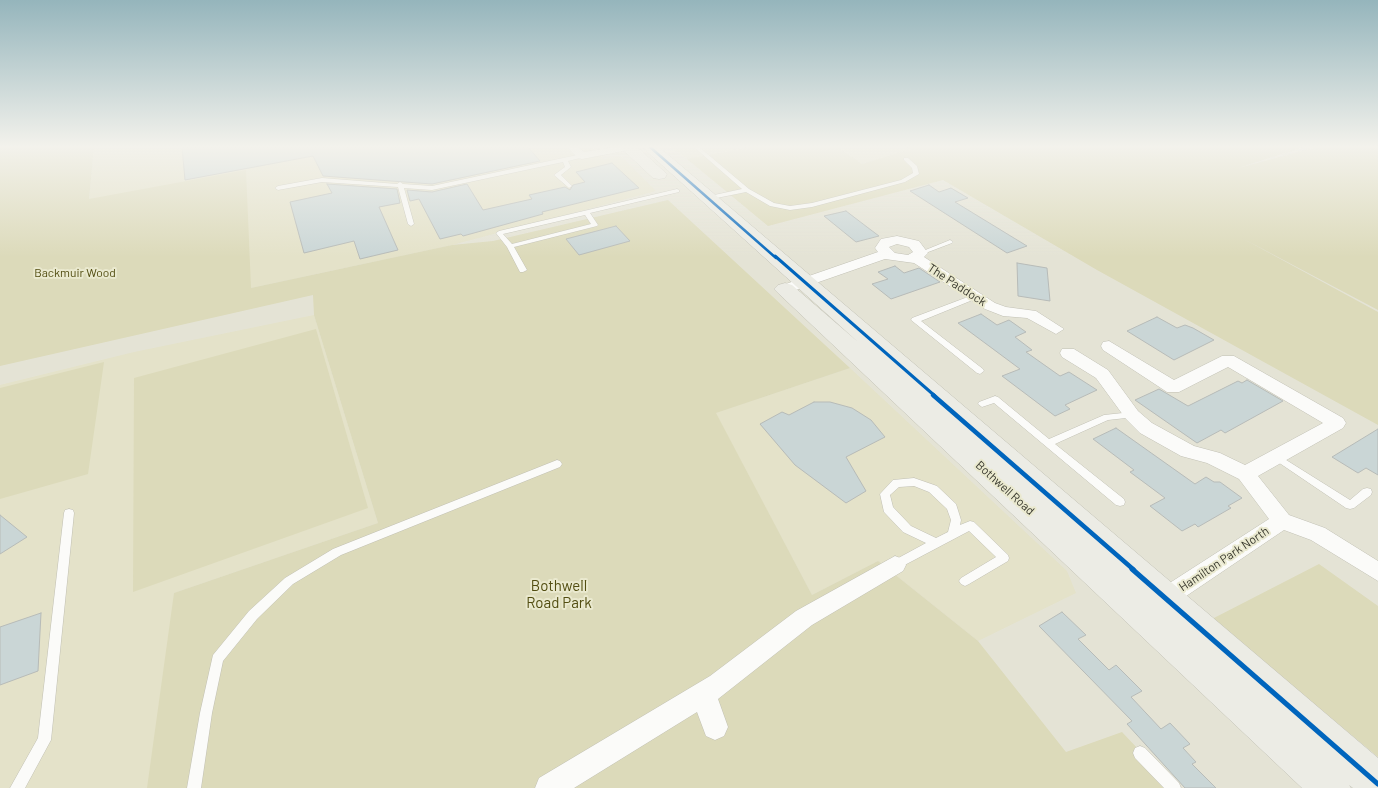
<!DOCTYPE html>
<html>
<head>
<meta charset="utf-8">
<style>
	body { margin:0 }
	canvas { display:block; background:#e4e3d5 }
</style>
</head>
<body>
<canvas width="1378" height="788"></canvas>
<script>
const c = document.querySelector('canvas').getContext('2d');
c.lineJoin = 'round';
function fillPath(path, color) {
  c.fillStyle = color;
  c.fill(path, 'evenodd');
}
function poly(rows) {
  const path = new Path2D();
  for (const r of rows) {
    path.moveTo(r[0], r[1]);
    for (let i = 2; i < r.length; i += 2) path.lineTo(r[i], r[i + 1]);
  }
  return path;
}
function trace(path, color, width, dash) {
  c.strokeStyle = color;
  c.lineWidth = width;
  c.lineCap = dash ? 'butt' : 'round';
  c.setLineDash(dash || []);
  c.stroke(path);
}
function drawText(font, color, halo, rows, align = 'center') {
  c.font = font + ' Barlow,sans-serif';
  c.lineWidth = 4;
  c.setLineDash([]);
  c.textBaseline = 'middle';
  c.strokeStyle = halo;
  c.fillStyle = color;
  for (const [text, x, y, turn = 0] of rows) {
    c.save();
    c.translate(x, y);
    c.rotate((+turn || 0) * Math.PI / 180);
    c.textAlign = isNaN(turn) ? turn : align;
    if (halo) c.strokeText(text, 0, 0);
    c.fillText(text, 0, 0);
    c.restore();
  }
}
fillPath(poly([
	[94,147,592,147,604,159,621,156,656,191,452,245,251,288,89,199],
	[670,147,750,147,687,159],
	[838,147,907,147,911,149,862,164],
	[314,315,378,523,174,593,161,788,0,788,0,385,134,352],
	[850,368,1067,571,1076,593,978,641,878,561,812,595,715,413]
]), '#e4e2c9');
fillPath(poly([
	[0,147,94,147,89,199,246,170,251,288,452,245,493,241,668,200,850,368,716,413,812,595,878,561,978,641,1066,752,1122,732,1175,788,147,788,174,593,378,523,314,315,313,295,0,366],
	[750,147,838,147,862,164,910,149,907,147,1304,147,1238,168,1313,148,1312,147,1378,147,1378,310,1240,237,1378,312,1378,425,1097,270,943,180,768,226,687,159],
	[316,329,368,508,133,592,134,378],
	[104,362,88,474,0,499,0,388],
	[1319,564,1378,606,1378,757,1212,619]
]), '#dcdaba');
const building = poly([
	[182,147,528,147,540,161,432,184,323,176,313,156,185,180,182,147],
	[612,163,639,188,542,212,543,214,463,236,461,234,440,239,419,199,410,201,407,190,432,192,467,184,483,210,532,199,529,195,565,187,570,190,573,185,585,182,576,172,612,163],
	[327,184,397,189,400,203,379,207,398,250,360,259,354,241,304,253,290,202,332,193,327,184],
	[929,185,939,192,951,188,968,198,955,202,1027,246,1007,253,910,191,929,185],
	[846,211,867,227,879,236,856,242,824,216,846,211],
	[616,226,630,241,579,255,566,239,616,226],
	[1017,263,1047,268,1050,301,1018,296,1017,263],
	[895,266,904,273,919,268,940,282,891,299,872,284,888,279,878,272,895,266],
	[981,314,997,325,1009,320,1026,332,1015,337,1032,350,1026,352,1060,376,1069,372,1097,390,1065,405,1070,409,1055,416,1002,376,1020,369,958,323,981,314],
	[1157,317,1177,328,1185,325,1193,328,1214,340,1174,360,1127,331,1157,317],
	[1247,380,1283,401,1225,433,1221,430,1197,443,1135,400,1159,389,1188,406,1238,381,1242,383,1247,380],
	[814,402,830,402,852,408,871,420,885,437,846,457,866,491,846,503,795,465,760,424,782,412,789,415,814,402],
	[1116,428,1195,484,1206,477,1214,482,1220,482,1242,498,1228,506,1231,508,1198,527,1195,524,1182,531,1150,506,1165,498,1130,472,1134,470,1093,439,1116,428],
	[1378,429,1378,475,1366,468,1358,473,1332,457,1378,429],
	[0,515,27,537,0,554,0,515],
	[1062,612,1086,635,1078,639,1109,670,1116,665,1142,691,1131,697,1161,729,1170,723,1190,744,1183,748,1196,762,1192,764,1216,788,1185,788,1127,724,1132,721,1039,626,1062,612],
	[41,613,38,671,0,685,0,627,41,613]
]);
fillPath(building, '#cad6d6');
trace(building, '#b7bbb8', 1);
const lane = poly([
	[694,147,699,147,749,189,774,203,790,206,812,203,901,180,913,173,912,168,904,160,904,158,908,158,917,166,919,174,905,182,812,207,790,210,770,206,746,192,707,200,704,198,705,197,742,189,694,147],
	[582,154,584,155,584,157,568,161,571,167,561,175,572,186,569,188,554,175,565,167,563,162,432,190,404,188,414,224,411,226,408,224,398,187,322,182,278,190,275,188,278,186,322,178,397,184,400,182,403,184,432,186,582,154],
	[677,189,679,190,679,192,590,213,598,225,597,226,514,247,527,270,523,272,520,272,507,247,496,233,499,231,677,189],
	[585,215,591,224,512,244,503,234,585,215],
	[950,240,953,242,952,243,923,254,921,255,918,253,950,240],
	[973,295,979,295,980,297,921,321,983,369,984,371,980,374,977,373,911,320,912,318,973,295],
	[995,396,998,397,1049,439,1104,415,1132,412,1135,413,1137,415,1135,417,1108,420,1055,444,1124,499,1125,502,1124,505,1120,506,1116,505,994,403,982,407,978,404,979,402,995,396],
	[1275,453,1350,500,1363,489,1367,488,1371,489,1372,492,1371,495,1354,508,1350,509,1346,508,1272,458,1270,456,1272,454,1275,453],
	[557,460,560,461,562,464,560,467,341,555,293,584,257,619,223,661,212,713,201,788,187,788,200,713,213,655,249,611,285,578,333,549,557,460],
	[914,478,937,486,956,504,961,520,960,525,970,521,974,522,1008,555,1009,558,1008,561,969,584,965,586,961,584,959,581,961,578,996,557,969,531,899,568,895,570,891,568,890,565,891,562,926,543,903,532,884,512,880,494,893,480,914,478],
	[914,486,929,492,947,509,951,520,948,532,936,538,911,526,893,507,890,495,899,487,914,486],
	[69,509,73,510,74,513,51,740,25,788,10,788,38,738,64,513,65,510,69,509],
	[1140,746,1145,748,1179,783,1181,788,1164,788,1135,758,1133,753,1135,748,1140,746]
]);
const street = poly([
	[567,147,578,147,584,152,614,147,635,147,629,150,582,159,578,158,567,147],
	[897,236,919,241,928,253,924,257,995,303,1006,307,1036,311,1064,329,1056,334,1027,318,1003,316,985,309,914,263,885,259,790,292,780,292,778,289,780,286,878,252,875,248,881,239,897,236],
	[897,244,909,247,913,252,908,255,895,253,889,247,897,244],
	[1109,341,1174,380,1222,356,1234,356,1343,418,1346,423,1343,428,1258,476,1289,515,1325,528,1378,561,1378,581,1311,540,1284,530,1167,609,1159,612,1151,609,1148,602,1151,595,1269,519,1239,479,1207,463,1181,456,1140,433,1126,419,1096,378,1062,357,1060,353,1062,349,1074,349,1108,370,1138,411,1152,423,1194,446,1220,453,1245,465,1323,423,1228,367,1179,392,1167,392,1103,350,1101,346,1103,342,1109,341],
	[895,556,903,559,906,565,903,571,812,625,718,699,728,727,724,736,715,740,706,736,697,712,574,788,535,788,539,778,710,676,796,611,895,556]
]);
const secondary = poly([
	[620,147,637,147,667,174,665,178,659,179,653,178,620,147],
	[642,147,659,147,1378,758,1378,788,1353,788,1349,785,1351,788,1302,788,778,293,774,289,778,285,785,283,792,285,858,342,642,147]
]);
trace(lane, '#c1c0b4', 1);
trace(street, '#c1c0b4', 1);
trace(secondary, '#c1c0b4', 1);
fillPath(lane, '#fbfbf9');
fillPath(street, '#fbfbf9');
fillPath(secondary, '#ecece5');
trace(poly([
	[650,147,776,258]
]), '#0065bd', 2.5);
trace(poly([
	[775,256,935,396]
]), '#0065bd', 3);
trace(poly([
	[933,395,1134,570]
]), '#0065bd', 4.5);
trace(poly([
	[1132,569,1378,784]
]), '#0065bd', 5);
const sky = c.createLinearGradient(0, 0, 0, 257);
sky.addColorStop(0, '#95b5bc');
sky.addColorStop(0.57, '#f3f2ec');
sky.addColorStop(1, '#f3f2ec00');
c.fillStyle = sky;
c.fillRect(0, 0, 1378, 257);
drawText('12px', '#524d11', '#eae9cf', [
	["Backmuir Wood",75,273]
]);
drawText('12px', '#36362b', '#eae9cf', [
	["The Paddock",957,285,33],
	["Bothwell Road",1005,488,42],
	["Hamilton Park North",1224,559,-34]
]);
drawText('15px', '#524d11', '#eae9cf', [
	["Bothwell",559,586],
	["Road Park",559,603]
]);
</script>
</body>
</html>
